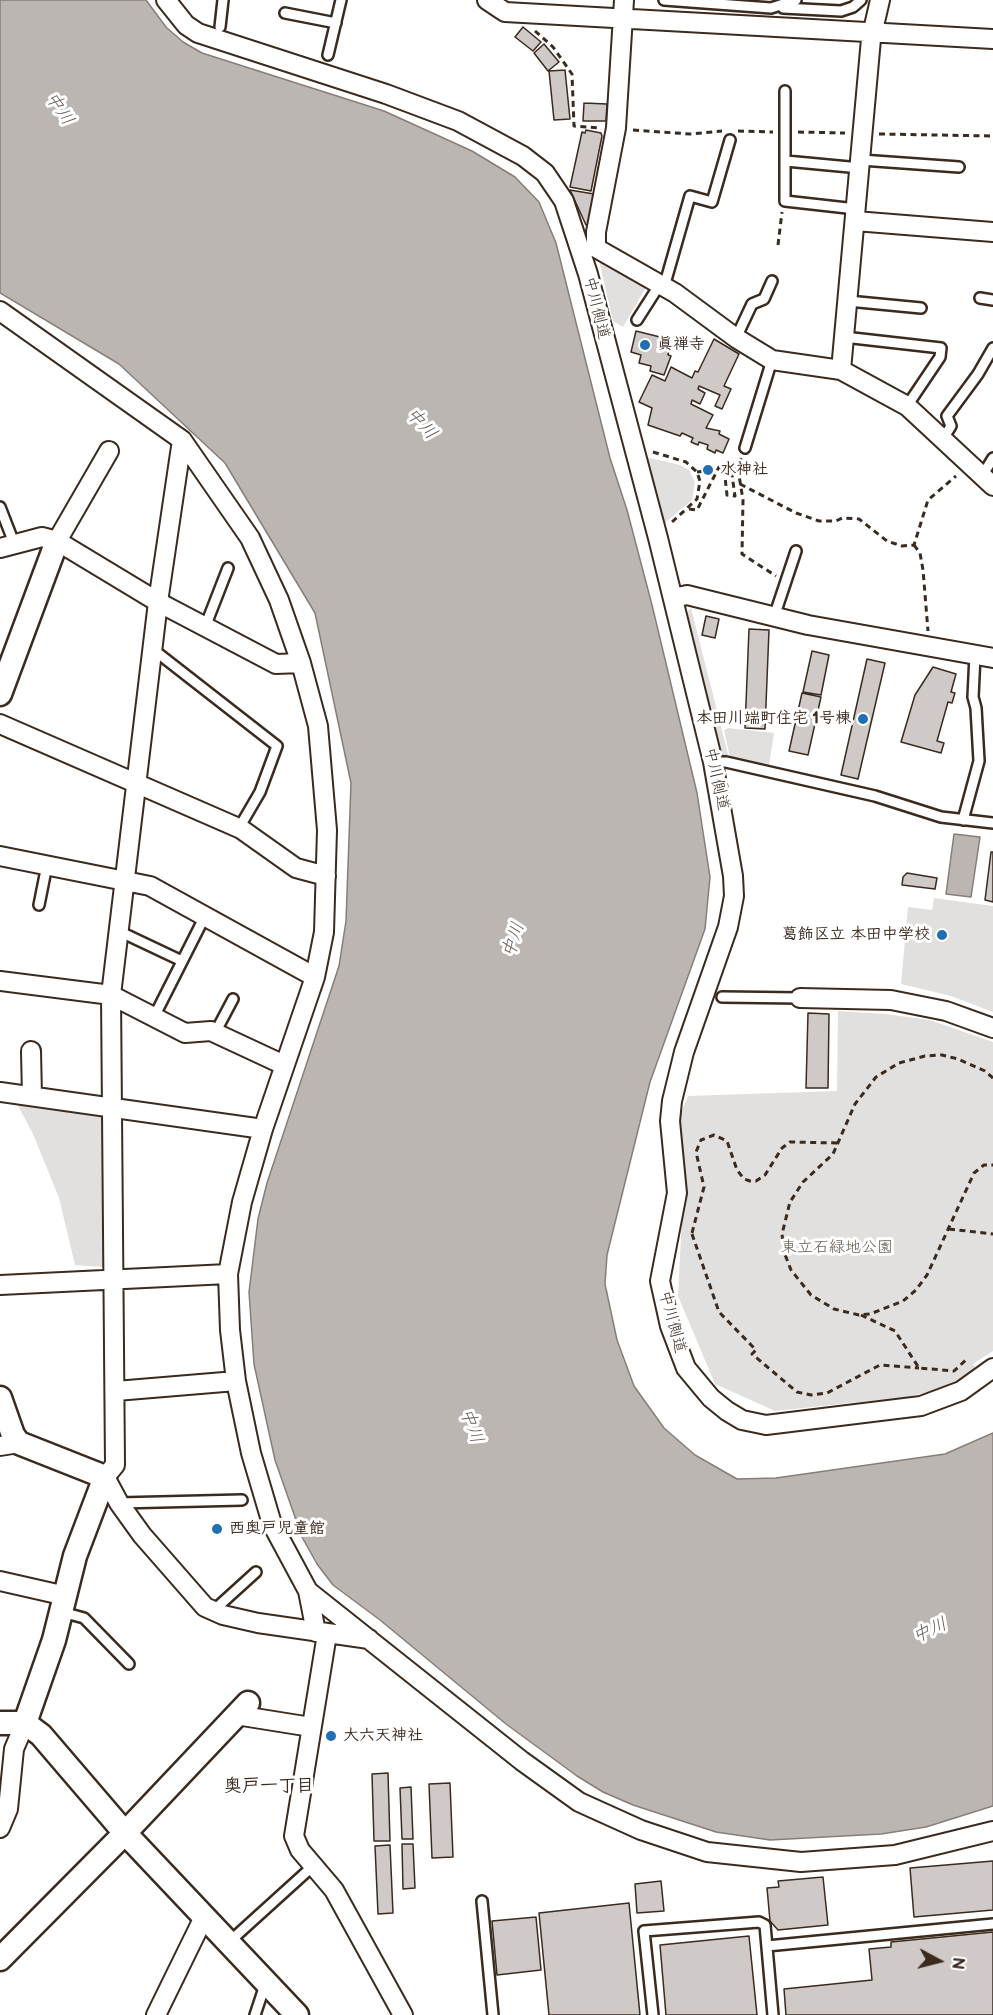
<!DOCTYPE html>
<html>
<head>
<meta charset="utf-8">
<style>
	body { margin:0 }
	#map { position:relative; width:993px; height:2015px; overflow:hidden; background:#fff; font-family:"Balsamiq Sans",sans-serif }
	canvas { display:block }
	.north { position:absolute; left:909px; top:1931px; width:60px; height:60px; -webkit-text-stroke:4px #fff; paint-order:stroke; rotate:97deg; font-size:16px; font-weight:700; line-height:24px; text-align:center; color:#3b2a1e }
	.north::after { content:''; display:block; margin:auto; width:21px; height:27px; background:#3b2a1e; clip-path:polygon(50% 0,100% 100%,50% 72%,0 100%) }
</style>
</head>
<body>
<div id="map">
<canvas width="993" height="2015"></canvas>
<div class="north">N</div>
</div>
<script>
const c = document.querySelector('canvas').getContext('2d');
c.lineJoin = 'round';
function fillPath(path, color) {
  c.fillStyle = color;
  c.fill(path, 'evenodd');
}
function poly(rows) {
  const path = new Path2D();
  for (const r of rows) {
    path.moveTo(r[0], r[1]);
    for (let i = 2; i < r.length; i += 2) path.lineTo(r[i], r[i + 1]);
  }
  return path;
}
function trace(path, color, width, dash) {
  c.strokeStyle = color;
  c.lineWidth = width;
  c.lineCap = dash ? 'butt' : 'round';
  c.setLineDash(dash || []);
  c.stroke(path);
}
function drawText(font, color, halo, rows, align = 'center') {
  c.font = font + ' "Balsamiq Sans","Klee One",sans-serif';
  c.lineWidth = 6;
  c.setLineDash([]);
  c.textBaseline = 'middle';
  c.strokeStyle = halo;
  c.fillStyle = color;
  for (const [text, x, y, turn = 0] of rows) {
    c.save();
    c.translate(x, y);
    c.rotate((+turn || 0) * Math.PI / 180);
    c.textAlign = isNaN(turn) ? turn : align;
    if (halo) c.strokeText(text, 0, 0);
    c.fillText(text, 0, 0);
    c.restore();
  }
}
fillPath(poly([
	[598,256,648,284,623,327,613,321],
	[641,456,680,465,689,470,695,482,692,500,660,527],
	[691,608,729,758,719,754,683,616],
	[728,728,774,733,769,765,730,758,724,730],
	[934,898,993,906,993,1012,951,996,901,984,908,907,932,910],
	[838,1011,885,1014,930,1020,993,1042,993,1351,973,1364,978,1371,953,1386,907,1397,775,1411,715,1384,678,1296,684,1176,677,1113,681,1113,688,1096,837,1091],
	[15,1100,105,1111,106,1267,75,1265,59,1198,33,1134]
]), '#e2e0de');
const water = poly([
	[0,0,146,0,166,27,183,42,202,53,384,111,472,151,515,177,539,202,556,243,610,458,627,510,652,605,697,793,710,877,705,929,650,1082,607,1255,605,1284,617,1340,634,1386,664,1428,695,1455,737,1479,776,1478,945,1454,993,1433,993,1806,926,1827,881,1834,770,1840,716,1832,633,1805,603,1792,577,1776,506,1724,380,1620,333,1585,317,1564,302,1537,275,1460,254,1364,249,1292,258,1219,267,1183,339,966,346,921,351,783,315,613,225,463,119,364,0,293,0,0],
	[954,834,980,837,971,897,946,894,954,834]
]);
fillPath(water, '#bcb6b3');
trace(water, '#887e77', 1.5);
const building = poly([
	[523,27,541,42,533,51,515,37,523,27],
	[544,44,559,62,548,71,534,53,544,44],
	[565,70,570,119,554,120,549,71,565,70],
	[584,103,607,104,606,121,583,121,584,103],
	[586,130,601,133,602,136,591,191,570,187,582,132,585,133,586,130],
	[570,190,594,194,588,225,586,225,570,190],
	[636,331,672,340,668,355,671,356,664,375,650,371,651,366,639,363,641,355,631,352,636,331],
	[714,339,739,354,724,386,731,389,722,409,715,406,720,395,699,386,698,389,705,393,700,404,692,400,691,404,713,415,706,428,720,431,719,434,729,439,723,453,716,450,715,453,707,449,708,445,699,442,698,445,691,442,693,438,682,433,680,436,648,425,652,408,639,402,652,375,665,381,671,367,692,378,695,371,698,372,714,339],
	[706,616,719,619,715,638,702,635,706,616],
	[749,629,769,630,765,729,745,728,749,629],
	[812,651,829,655,821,695,803,692,812,651],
	[867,659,885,663,858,779,841,775,867,659],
	[933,667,956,674,951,692,955,693,952,703,948,702,937,741,944,743,941,753,901,742,915,695,933,667],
	[802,693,821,697,808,755,789,751,802,693],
	[991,852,993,852,993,902,985,900,991,852],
	[907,873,937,878,935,889,902,885,903,877,907,873],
	[808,1013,829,1014,828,1088,806,1088,808,1013],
	[388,1773,390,1841,374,1841,372,1774,388,1773],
	[450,1783,453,1857,432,1858,429,1784,450,1783],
	[411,1787,413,1839,402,1839,400,1788,411,1787],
	[402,1844,413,1844,415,1888,403,1889,402,1844],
	[390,1845,393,1913,378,1914,375,1846,390,1845],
	[993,1861,993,1910,914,1917,910,1868,993,1861],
	[823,1877,828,1925,778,1930,770,1921,767,1888,779,1887,778,1881,823,1877],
	[661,1881,664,1911,637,1913,635,1884,661,1881],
	[629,1903,640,2015,549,2015,539,1913,629,1903],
	[536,1917,541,1970,497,1975,492,1921,536,1917],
	[993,1932,993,2015,786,2015,784,1989,872,1980,869,1949,891,1947,891,1942,993,1932],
	[749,1936,757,2015,666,2015,660,1945,749,1936]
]);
fillPath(building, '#cfcac7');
trace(building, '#3b2a1e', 1.5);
const service = poly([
	[664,0,771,8,796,0],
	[783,8,841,11,853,7,861,0],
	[285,13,336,23],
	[220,27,223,0],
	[328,55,341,0],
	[785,91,785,201,856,209],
	[861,160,959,167],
	[786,161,860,168],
	[664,287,690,196,712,202,730,140],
	[980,298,993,300],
	[848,301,921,308],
	[637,320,660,284],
	[844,337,941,348,940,357,907,406],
	[736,338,752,304,764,299,772,281],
	[943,439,951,426,947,416,978,374,993,348],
	[745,448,772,360],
	[982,476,993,458],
	[0,507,14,543],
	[774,617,796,551],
	[205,627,228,568],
	[154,653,159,654,277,746,260,792,239,828],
	[713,762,726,762,875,796,941,817,993,823],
	[963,820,979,761,976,708,973,697,975,655],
	[39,905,47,865],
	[118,933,127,935,182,961],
	[722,997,800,998],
	[154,1017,205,916],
	[215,1033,233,999],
	[119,1503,242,1500],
	[213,1611,256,1572],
	[62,1612,84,1618,129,1664],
	[482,1901,493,2015],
	[228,1943,313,1866],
	[767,1946,993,1924],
	[255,2015,265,1985],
	[653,2015,644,1931,759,1922,765,1925,773,2015]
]);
const minor = poly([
	[166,0,186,25,198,33,386,94,458,121,523,156,545,173,564,201,588,274,658,538,713,762,733,876,734,896,728,927,684,1052,672,1101,670,1121,677,1193,660,1281,670,1326,686,1368,711,1398,727,1411,742,1420,766,1425,921,1406,961,1391,993,1368],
	[487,0,505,12,993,39],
	[624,0,616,128,596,232,596,248,675,293,736,338,772,360,841,370,907,406,993,486],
	[855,221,993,232],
	[0,311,182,440,250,538,279,600,301,663,318,726,327,830,324,932,315,977,263,1129,242,1202,228,1274,230,1330,236,1381,251,1453,272,1524,308,1591,522,1761,579,1802,641,1830,707,1852,801,1862,895,1855,993,1831],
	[841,370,871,39,880,0],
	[182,440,158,602,111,995,115,1465,105,1477,119,1503,142,1535,205,1607,223,1615,258,1623,369,1639],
	[57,541,109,451],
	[0,548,42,537,57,541,158,602,276,664,301,663],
	[673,598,687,595,808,625,993,658],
	[0,724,241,829,296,868,326,876],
	[0,856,150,886,315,977],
	[0,981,111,995,185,1033,211,1031,284,1065],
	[800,998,891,1000,946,1011,993,1028],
	[31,1051,32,1096],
	[0,1092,263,1129],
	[0,1285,228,1274],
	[116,1391,236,1381],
	[0,1446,19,1443],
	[0,1581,66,1596],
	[308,1591,316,1632],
	[327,1634,294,1836,300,1850,334,1890,403,2015],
	[236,1715,311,1727],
	[0,1828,8,1809,14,1749,25,1723],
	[156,2015,204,1917]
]);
const tertiary = poly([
	[0,694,57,541],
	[0,1398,13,1435,19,1443,105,1477,75,1556,54,1640,25,1723],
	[0,1723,25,1723,41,1735,125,1833,297,2015],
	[0,1959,125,1833,248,1703]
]);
trace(service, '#3b2a1e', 14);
trace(minor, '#3b2a1e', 22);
trace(tertiary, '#3b2a1e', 27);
trace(poly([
	[535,31,553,47,572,74,574,126,600,128],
	[633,130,690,134,722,131],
	[738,131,773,132],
	[798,132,845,133],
	[879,134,993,136],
	[778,245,782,212],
	[653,452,686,462,697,472,700,481,697,499,671,523],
	[741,458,738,469,743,500,742,554,776,576],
	[697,472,704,471],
	[740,484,796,513,819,521,836,521,842,518,859,519,887,541,902,546,914,545,928,500,956,476],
	[689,509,697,510,719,467,724,468,727,495,735,496,731,468,738,469],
	[914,545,920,553,923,570,928,631],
	[993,1078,985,1071,958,1059,942,1055,925,1056,899,1063,876,1077,855,1104,833,1154,803,1182,790,1202,782,1234,784,1252,791,1270,811,1295,834,1309,859,1315,870,1314,903,1301,916,1290,927,1275,974,1173,984,1165,993,1165],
	[949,1229,993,1234],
	[692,1233,704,1187,696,1152,701,1140,714,1135,727,1141,737,1170,744,1179,750,1181,756,1181,765,1175,782,1148,790,1142,838,1143],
	[692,1234,719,1312,756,1350,752,1354,797,1392,811,1395,827,1393,880,1365,919,1368],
	[861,1315,895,1331,919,1368,954,1371,967,1359]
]), '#3b2a1e', 3, [6, 4.5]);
trace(service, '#fff', 9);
trace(minor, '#fff', 18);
trace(tertiary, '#fff', 22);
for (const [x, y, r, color] of [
	[645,345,6,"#1f6fb2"],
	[708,470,6,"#1f6fb2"],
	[863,719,6,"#1f6fb2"],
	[942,935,6,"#1f6fb2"],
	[217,1529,6,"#1f6fb2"],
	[331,1736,6,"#1f6fb2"]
]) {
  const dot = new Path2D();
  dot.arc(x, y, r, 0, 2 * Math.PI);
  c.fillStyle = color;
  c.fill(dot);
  trace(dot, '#fff', 2);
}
drawText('16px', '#3b2a1e', '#fff', [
	["中川側道",596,308,76],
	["中川側道",716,779,77],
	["中川側道",672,1322,75]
]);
drawText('bold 16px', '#3b2a1e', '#fff', [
	["眞禅寺",657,345],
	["水神社",720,470],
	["本田川端町住宅 1号棟",851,719,"right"],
	["葛飾区立 本田中学校",930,935,"right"],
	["西奥戸児童館",229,1529],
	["大六天神社",343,1736]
], 'left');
drawText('16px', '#65584e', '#fff', [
	["東立石緑地公園",837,1248]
]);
drawText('italic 18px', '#685b52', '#fff', [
	["中川",59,109,56],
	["中川",421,424,48],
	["中川",514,940,-72],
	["中川",471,1426,70],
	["中川",930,1631,-24]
]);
drawText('bold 18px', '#3b2a1e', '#fff', [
	["奥戸一丁目",269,1786]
]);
</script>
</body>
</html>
